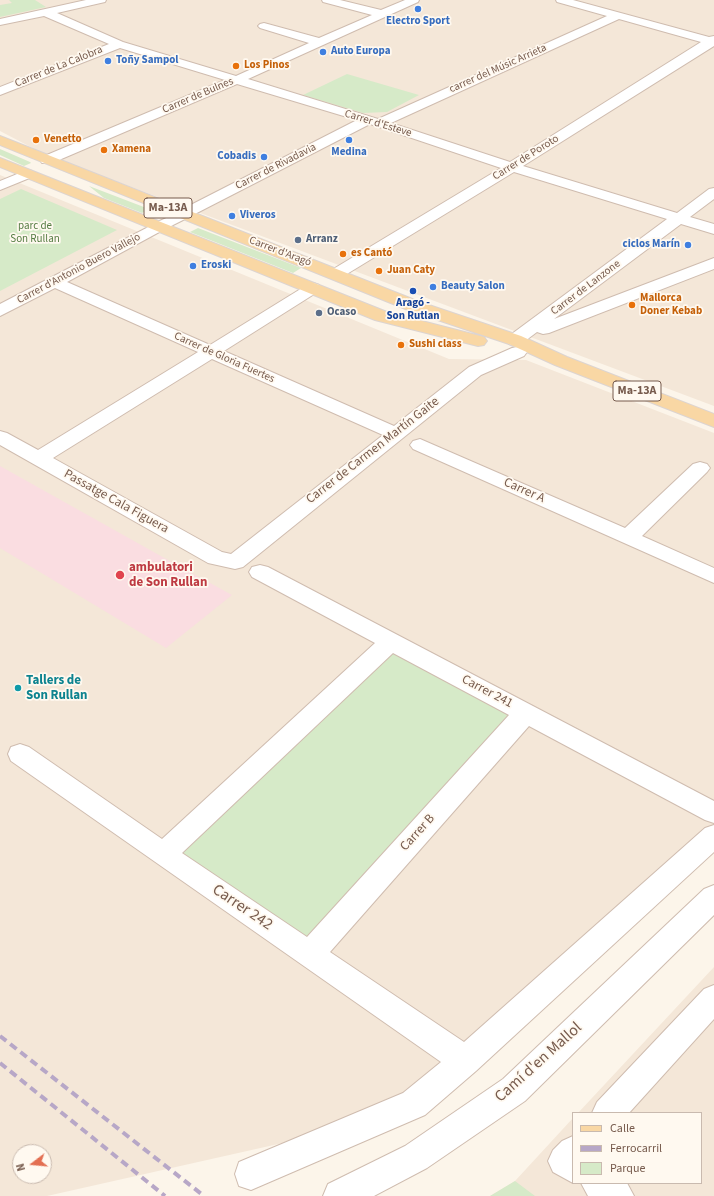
<!DOCTYPE html>
<html>
<head>
<meta charset="utf-8">
<style>
	body { margin:0 }
	#map { position:relative; width:714px; height:1196px; overflow:hidden; background:#fcf5ea; font-family:"Source Sans 3",sans-serif }
	canvas { display:block }
	.legend { position:absolute; left:572px; top:1112px; width:130px; height:72px; box-sizing:border-box; background:#fff9f0; border:1px solid #c9baaf; margin:0; padding:5px 7px; list-style:none; font-size:12px; color:#775b4d }
	.legend li { display:flex; align-items:center; gap:8px; height:20px }
	.legend b { width:20px; border:1px solid #c9baaf }
	.north { position:absolute; left:12px; top:1144px; width:40px; height:40px; box-sizing:border-box; background:#fff9f0; border:1px solid #c9baaf; border-radius:50%; rotate:254deg; font-size:11px; font-weight:700; line-height:16px; text-align:center; color:#775b4d }
	.north::after { content:''; display:block; margin:auto; width:14px; height:18px; background:#e36f52; clip-path:polygon(50% 0,100% 100%,50% 72%,0 100%) }
</style>
</head>
<body>
<div id="map">
<canvas width="714" height="1196"></canvas>
<ul class="legend">
<li><b style="height:5px;background:#f9d7a4"></b>Calle</li>
<li><b style="height:5px;background:#b7a7c7"></b>Ferrocarril</li>
<li><b style="height:11px;background:#d6eac8"></b>Parque</li>
</ul>
<div class="north">N</div>
</div>
<script>
const c = document.querySelector('canvas').getContext('2d');
c.lineJoin = 'round';
function fillPath(path, color) {
  c.fillStyle = color;
  c.fill(path, 'evenodd');
}
function poly(rows) {
  const path = new Path2D();
  for (const r of rows) {
    path.moveTo(r[0], r[1]);
    for (let i = 2; i < r.length; i += 2) path.lineTo(r[i], r[i + 1]);
  }
  return path;
}
function trace(path, color, width, dash) {
  c.strokeStyle = color;
  c.lineWidth = width;
  c.lineCap = dash ? 'butt' : 'round';
  c.setLineDash(dash || []);
  c.stroke(path);
}
function drawText(font, color, halo, rows, align = 'center') {
  c.font = font + ' "Source Sans 3",sans-serif';
  c.lineWidth = 3.5;
  c.setLineDash([]);
  c.textBaseline = 'middle';
  c.strokeStyle = halo;
  c.fillStyle = color;
  for (const [text, x, y, turn = 0] of rows) {
    c.save();
    c.translate(x, y);
    c.rotate((+turn || 0) * Math.PI / 180);
    c.textAlign = isNaN(turn) ? turn : align;
    if (halo) c.strokeText(text, 0, 0);
    c.fillText(text, 0, 0);
    c.restore();
  }
}
fillPath(poly([
	[0,0,714,0,714,406,46,155,0,131],
	[0,175,449,359,526,360,714,433,714,847,416,1113,47,1196,0,1196],
	[20,1152,44,1152,44,1176,20,1176],
	[714,967,714,1196,490,1196,515,1181,573,1118,573,1183,701,1183,701,1113,578,1113]
]), '#f4e7d8');
fillPath(poly([
	[0,466,159,555,232,595,166,648,0,548]
]), '#fadde1');
fillPath(poly([
	[9,0,35,0,46,7,0,17,0,5,12,3],
	[347,74,419,95,387,112,363,113,303,95],
	[0,149,30,162,31,163,24,166,0,155],
	[89,186,149,209,142,213,104,198],
	[21,189,117,230,0,291,0,199],
	[198,228,301,268,293,273,190,232],
	[391,641,526,713,310,954,163,854],
	[515,1181,535,1196,490,1196]
]), '#d6eac8');
const minor = poly([
	[86,0,106,0,105,2,57,13,123,42,236,76,309,43,260,28,258,26,260,24,264,23,319,38,372,15,323,2,322,0,340,0,381,10,405,0,419,0,418,2,248,79,378,119,607,16,557,2,556,0,573,0,709,37,714,36,714,46,523,166,677,213,709,189,714,188,714,199,690,217,714,224,714,234,681,224,554,319,714,258,714,269,549,333,543,334,537,332,521,344,515,345,509,344,506,340,509,336,667,219,514,172,342,277,336,279,330,277,328,274,330,271,501,168,370,124,189,217,179,217,177,214,179,211,357,120,237,84,52,163,42,163,40,160,42,157,225,80,120,48,0,95,0,87,109,44,44,16,0,25,0,19,86,0],
	[619,19,701,42,510,162,391,123,619,19],
	[27,170,32,171,34,174,32,177,0,190,0,181,27,170],
	[158,222,163,224,166,227,163,230,67,282,210,345,307,285,313,283,319,285,321,288,319,291,224,351,394,426,469,367,512,348,518,347,524,348,527,352,524,356,481,375,243,567,235,569,208,563,0,445,0,431,7,433,38,450,198,352,55,288,0,316,0,304,158,222],
	[212,359,383,435,231,554,222,552,53,458,212,359],
	[420,439,625,528,693,464,700,462,707,464,710,468,707,472,642,536,714,568,714,583,413,449,410,445,413,441,420,439],
	[260,565,268,567,714,801,714,823,705,820,529,726,330,952,464,1042,705,828,714,825,714,852,476,1071,425,1115,251,1190,239,1186,235,1174,239,1162,403,1093,441,1062,11,761,8,754,11,747,20,744,29,747,162,839,375,643,252,577,249,572,252,567,260,565],
	[393,653,509,715,307,937,182,853,393,653],
	[714,985,714,1019,629,1113,592,1113,597,1102,704,989,714,985],
	[573,1136,574,1183,573,1183,553,1172,548,1161,553,1150,562,1141,573,1136],
	[581,1183,627,1183,634,1196,588,1196,581,1183]
]);
const tertiary = poly([
	[184,210,189,211,191,214,189,217,163,230,158,232,153,230,150,227,153,224,184,210],
	[714,885,714,915,525,1101,427,1168,374,1196,323,1196,328,1184,405,1146,503,1079,704,889,714,885]
]);
const primary = poly([
	[0,136,420,302,521,336,567,357,714,414,714,427,555,365,509,344,408,310,0,145,0,136],
	[0,158,387,312,484,337,487,341,484,345,478,346,375,320,0,167,0,158]
]);
trace(minor, '#cfbcaf', 2);
trace(tertiary, '#cfbcaf', 2);
trace(primary, '#dcd4d1', 2);
fillPath(minor, '#fff');
fillPath(tertiary, '#fff');
fillPath(primary, '#f9d7a4');
trace(poly([
	[0,1036,204,1196],
	[0,1063,165,1196]
]), '#b7a7c7', 4, [8, 5]);
for (const [x, y, r, color] of [
	[418,9,4,"#3f7fe0"],
	[323,52,4,"#3f7fe0"],
	[108,61,4,"#3f7fe0"],
	[236,66,4,"#e8710a"],
	[36,140,4,"#e8710a"],
	[349,140,4,"#3f7fe0"],
	[104,150,4,"#e8710a"],
	[264,157,4,"#3f7fe0"],
	[232,216,4,"#3f7fe0"],
	[298,240,4,"#5c6f8a"],
	[688,245,4,"#3f7fe0"],
	[343,254,4,"#e8710a"],
	[193,266,4,"#3f7fe0"],
	[379,271,4,"#e8710a"],
	[433,287,4,"#3f7fe0"],
	[413,291,4,"#1a4fb4"],
	[632,305,4,"#e8710a"],
	[319,313,4,"#5c6f8a"],
	[401,345,4,"#e8710a"],
	[120,575,5,"#e0444e"],
	[18,688,4,"#0f9aa8"]
]) {
  const dot = new Path2D();
  dot.arc(x, y, r, 0, 2 * Math.PI);
  c.fillStyle = color;
  c.fill(dot);
  trace(dot, '#fff9f0', 1.5);
}
drawText('bold 11px', '#366cbe', '#fff9f0', [
	["Electro Sport",418,22,"center"],
	["Auto Europa",331,52],
	["Toñy Sampol",116,61],
	["Medina",349,153,"center"],
	["Cobadis",256,157,"right"],
	["Viveros",240,216],
	["ciclos Marín",680,245,"right"],
	["Eroski",201,266],
	["Beauty Salon",441,287]
], 'left');
drawText('bold 11px', '#c56008', '#fff9f0', [
	["Los Pinos",244,66],
	["Venetto",44,140],
	["Xamena",112,150],
	["es Cantó",351,254],
	["Juan Caty",387,271],
	["Mallorca",640,299],
	["Doner Kebab",640,312],
	["Sushi class",409,345]
], 'left');
drawText('11px', '#775b4d', '#fff9f0', [
	["Carrer de La Calobra",59,67,-22],
	["carrer del Músic Arrieta",498,69,-24],
	["Carrer de Bulnes",198,96,-23],
	["Carrer d'Esteve",378,124,17],
	["Carrer de Poroto",526,158,-32],
	["Carrer de Rivadavia",276,167,-27],
	["Carrer d'Aragó",280,252,21],
	["Carrer d'Antonio Buero Vallejo",79,269,-28],
	["Carrer de Lanzone",586,288,-37],
	["Carrer de Gloria Fuertes",224,358,24]
]);
drawText('11px', '#567d44', '#fff9f0', [
	["parc de",35,227],
	["Son Rullan",35,240]
]);
drawText('bold 11px', '#4e5e75', '#fff9f0', [
	["Arranz",306,240],
	["Ocaso",327,313]
], 'left');
drawText('bold 11px', '#164399', '#fff9f0', [
	["Aragó -",413,304],
	["Son Rutlan",413,317]
]);
for (const [x, y, w] of [
	[168,208,48],
	[637,391,48]
]) {
  const box = new Path2D();
  box.roundRect(x - w / 2, y - 10, w, 20, 3);
  c.fillStyle = '#fff9f0';
  c.fill(box);
  trace(box, '#775b4d', 1);
}
drawText('bold 12px', '#775b4d', null, [
	["Ma-13A",168,208],
	["Ma-13A",637,391]
]);
drawText('13px', '#775b4d', '#fff9f0', [
	["Carrer de Carmen Martín Gaite",373,451,-38],
	["Carrer A",524,491,24],
	["Passatge Cala Figuera",116,502,29],
	["Carrer 241",487,692,28],
	["Carrer B",418,833,-48]
]);
drawText('bold 13px', '#be3a42', '#fff9f0', [
	["ambulatori",129,568],
	["de Son Rullan",129,583]
], 'left');
drawText('bold 13px', '#0d838f', '#fff9f0', [
	["Tallers de",26,681],
	["Son Rullan",26,696]
], 'left');
drawText('16px', '#775b4d', '#fff9f0', [
	["Carrer 242",242,908,34],
	["Camí d'en Mallol",539,1063,-42]
]);
</script>
</body>
</html>
